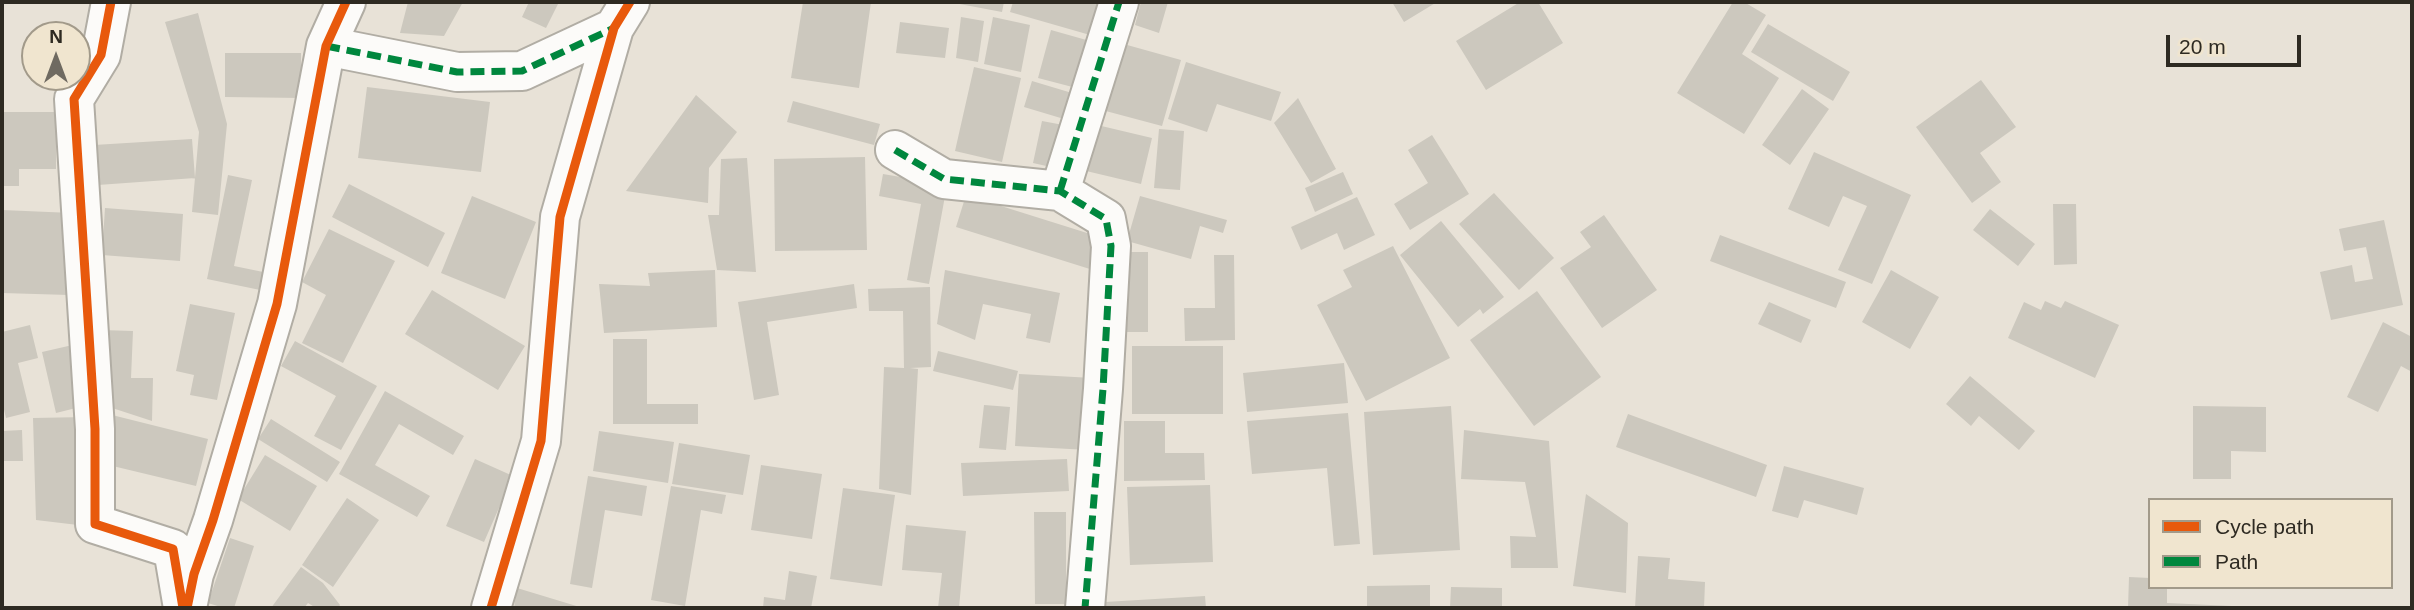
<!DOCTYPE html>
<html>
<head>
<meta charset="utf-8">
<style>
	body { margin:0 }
	#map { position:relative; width:2414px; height:610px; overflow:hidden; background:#e8e2d7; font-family:Helvetica,sans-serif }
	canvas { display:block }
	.frame { position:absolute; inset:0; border:4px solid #2e2a22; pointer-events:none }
	.legend { position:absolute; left:2148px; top:498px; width:245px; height:91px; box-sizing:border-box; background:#f0e5cf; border:2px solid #a29a8a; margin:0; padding:9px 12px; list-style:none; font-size:21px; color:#2e2a22 }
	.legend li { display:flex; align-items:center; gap:14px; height:35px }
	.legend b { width:35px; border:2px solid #a29a8a }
	.north { position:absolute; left:21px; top:21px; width:70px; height:70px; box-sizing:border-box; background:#f0e5cf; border:2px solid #a29a8a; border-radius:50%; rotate:0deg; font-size:19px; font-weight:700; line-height:28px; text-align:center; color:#2e2a22 }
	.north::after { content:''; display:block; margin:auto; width:24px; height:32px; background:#6f6a61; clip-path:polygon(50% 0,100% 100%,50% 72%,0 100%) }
	.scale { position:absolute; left:2166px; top:35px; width:135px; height:32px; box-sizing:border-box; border:4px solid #2e2a22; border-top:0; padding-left:9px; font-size:21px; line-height:24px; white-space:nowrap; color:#2e2a22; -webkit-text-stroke:5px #f0e5cf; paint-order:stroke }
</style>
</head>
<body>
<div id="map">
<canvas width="2414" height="610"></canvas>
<div class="frame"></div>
<ul class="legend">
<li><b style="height:9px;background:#e8590c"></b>Cycle path</li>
<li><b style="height:9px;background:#00873e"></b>Path</li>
</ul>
<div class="north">N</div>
<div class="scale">20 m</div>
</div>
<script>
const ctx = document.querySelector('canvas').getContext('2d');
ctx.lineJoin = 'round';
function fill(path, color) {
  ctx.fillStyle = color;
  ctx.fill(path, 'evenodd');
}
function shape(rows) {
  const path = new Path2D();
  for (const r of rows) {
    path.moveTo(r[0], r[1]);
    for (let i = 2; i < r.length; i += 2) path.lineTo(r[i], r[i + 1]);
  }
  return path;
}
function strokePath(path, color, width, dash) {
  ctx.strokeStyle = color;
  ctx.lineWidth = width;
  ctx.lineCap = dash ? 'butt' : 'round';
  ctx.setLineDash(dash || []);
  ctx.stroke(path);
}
const building = shape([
	[408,2,463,2,444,36,400,33],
	[529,2,559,2,546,28,522,17],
	[803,2,871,2,859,88,791,78],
	[949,2,1004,2,1002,12],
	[1013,2,1107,2,1097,37,1010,12],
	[1141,2,1168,2,1159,33,1135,25],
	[1392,2,1437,2,1404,22],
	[1520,2,1538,2,1563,43,1486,90,1456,41],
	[1733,2,1744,2,1766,15,1742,54,1779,78,1744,134,1677,93],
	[198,13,227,124,218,215,192,212,199,132,165,22],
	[961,17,984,21,978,62,956,58],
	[993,17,1030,25,1021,72,984,64],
	[900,22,949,28,945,58,896,53],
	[1768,24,1850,72,1833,101,1751,52],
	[1051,30,1097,43,1084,90,1038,78],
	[1120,43,1181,60,1162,126,1102,110],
	[225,53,301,53,301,98,225,97],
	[1186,62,1281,92,1271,121,1217,104,1207,132,1168,119],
	[974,67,1021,78,1002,162,955,151],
	[1981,80,2016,127,1980,153,2001,182,1972,203,1916,127],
	[1032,81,1082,96,1074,122,1024,107],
	[367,87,490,102,481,172,358,158],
	[1802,89,1829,109,1790,165,1762,145],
	[696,95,737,132,709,168,708,203,626,191],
	[1298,98,1336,169,1311,183,1274,123],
	[793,101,880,124,874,145,787,122],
	[2,112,56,112,56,169,19,169,19,186,2,186],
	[1042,121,1074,127,1064,170,1033,163],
	[1093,124,1152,138,1141,184,1082,170],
	[1159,129,1184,131,1180,190,1154,188],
	[1432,135,1469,194,1410,230,1394,204,1428,183,1408,150],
	[192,139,195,178,98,185,94,145],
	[1814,152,1911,195,1872,284,1838,270,1867,206,1843,196,1829,227,1788,209],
	[865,157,867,250,775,251,774,159],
	[747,158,756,272,717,270,708,215,719,215,721,159],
	[1343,172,1353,194,1315,212,1305,188],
	[883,174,947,185,929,284,907,280,921,204,879,196],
	[228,175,252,180,234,266,268,273,265,291,207,279],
	[349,184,445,233,428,267,332,217],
	[1494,193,1554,258,1519,290,1459,224],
	[966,195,1103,238,1093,270,956,227],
	[472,196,536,222,505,299,441,273],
	[1140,196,1227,220,1223,233,1200,226,1191,259,1127,241],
	[1357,197,1375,235,1344,250,1337,233,1301,250,1291,227],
	[2053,204,2076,204,2077,264,2054,265],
	[105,208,183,214,180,261,102,255],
	[1990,209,2035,244,2018,266,1973,230],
	[2,210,72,213,69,295,2,293],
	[1604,215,1657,290,1602,328,1560,268,1591,247,1580,232],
	[2384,220,2403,305,2331,320,2320,272,2352,265,2355,282,2373,279,2366,247,2344,251,2339,229],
	[1441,221,1504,297,1483,314,1480,309,1458,327,1400,255],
	[329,229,395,261,343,363,302,343,326,295,302,282],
	[1720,235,1846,282,1836,308,1710,261],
	[1393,246,1450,358,1366,401,1317,305,1352,287,1343,270],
	[1122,252,1148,252,1148,332,1122,332],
	[1214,255,1234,255,1235,340,1185,341,1184,308,1215,308],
	[715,270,717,327,604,333,599,284,650,286,648,273],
	[945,270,1060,293,1050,343,1026,338,1031,314,983,304,975,340,937,324],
	[1891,270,1939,297,1910,349,1862,322],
	[854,284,857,308,767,322,779,395,754,400,738,302],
	[930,287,931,367,910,368,918,369,911,495,879,489,884,367,904,368,903,311,869,311,868,289],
	[432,290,525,346,498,390,405,334],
	[1537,291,1601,377,1534,426,1470,340],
	[2045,301,2061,308,2065,301,2119,325,2095,378,2008,338,2024,302,2041,310],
	[1769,302,1811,320,1801,343,1758,324],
	[190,304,235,313,217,400,190,395,194,375,176,371],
	[2383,322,2412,337,2412,372,2401,366,2378,412,2347,397],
	[30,325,38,358,18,363,30,412,6,418,2,401,2,332],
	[101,330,133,331,131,378,153,378,152,421,100,404],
	[613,339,647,339,647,404,698,404,698,424,613,424],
	[295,341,377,386,341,450,314,436,336,396,281,366],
	[77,344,80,407,56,413,42,352],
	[1132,346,1223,346,1223,414,1132,414],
	[938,351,1018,371,1013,390,933,371],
	[1344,363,1348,403,1247,412,1243,373],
	[1019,374,1093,378,1088,450,1015,446],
	[1970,376,2035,431,2019,450,1979,416,1971,426,1946,404],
	[385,391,464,436,453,455,399,424,375,465,430,496,417,517,339,474],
	[984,405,1010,407,1006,450,979,448],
	[1451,406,1460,550,1373,555,1364,412],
	[2193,406,2266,407,2266,452,2231,451,2231,479,2193,479],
	[96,411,208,439,196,486,96,462],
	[1348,413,1360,544,1334,546,1327,468,1252,474,1247,421],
	[1628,414,1767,465,1756,497,1616,447],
	[86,417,78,525,36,520,33,418],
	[271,419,340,462,327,482,258,439],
	[1124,421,1165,421,1165,453,1204,453,1205,480,1124,481],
	[22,430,23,461,2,461,2,431],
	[1464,430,1549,441,1558,568,1511,568,1510,536,1536,537,1525,482,1461,479],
	[599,431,674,442,668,483,593,471],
	[679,443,750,455,743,495,672,484],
	[265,455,317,486,290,531,238,499],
	[475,459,513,476,484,542,446,526],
	[1067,459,1069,491,963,496,961,463],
	[761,465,822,474,812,539,751,530],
	[1784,466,1864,488,1857,515,1804,500,1798,518,1772,511],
	[588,476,647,486,642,516,605,510,592,588,570,584],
	[1210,485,1213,562,1130,565,1127,487],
	[671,486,726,495,722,514,701,510,685,606,651,600],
	[843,488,895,495,882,586,830,579],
	[1586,494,1628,523,1626,593,1573,586],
	[347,498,379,520,333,587,302,565],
	[1034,512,1066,512,1066,604,1035,604],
	[906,525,966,531,959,608,938,608,942,573,902,570],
	[230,538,254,546,234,608,224,608,208,603],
	[1638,556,1670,558,1668,579,1705,582,1704,608,1635,608],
	[301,567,323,583,340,605,338,608,316,608,308,603,304,608,271,608],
	[789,571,817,576,811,608,763,608,764,597,785,600],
	[2129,577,2150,578,2150,587,2167,587,2167,603,2232,606,2232,608,2128,608],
	[1430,585,1430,608,1367,608,1367,586],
	[1451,587,1502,588,1502,608,1450,608],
	[517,588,583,608,514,608],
	[1205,596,1206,608,1105,608,1105,602]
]);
const street = shape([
	[111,2,101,55,74,99,95,429,95,524,173,549,183,608],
	[326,46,457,72,522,71,614,28],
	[895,150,944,179,1060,191,1106,219,1111,246,1103,389,1085,608],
	[1060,191,1119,2],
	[188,603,194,574,213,520,277,304,326,46,346,2],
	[491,608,541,441,560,217,614,28,630,2]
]);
const quiet = shape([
	[326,46,457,72,522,71,614,28],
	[895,150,944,179,1060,191,1106,219,1111,246,1103,389,1085,608],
	[1060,191,1119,2]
]);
const cycleway = shape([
	[111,2,101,55,74,99,95,429,95,524,173,549,183,608],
	[187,608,194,574,213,520,277,304,326,46,346,2],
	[491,608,541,441,560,217,614,28,630,2]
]);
fill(building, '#ccc8be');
strokePath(street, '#b1ada4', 42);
strokePath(street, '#fcfbf9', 38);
strokePath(quiet, '#00873e', 7, [14, 7]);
strokePath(cycleway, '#e8590c', 9);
</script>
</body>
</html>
